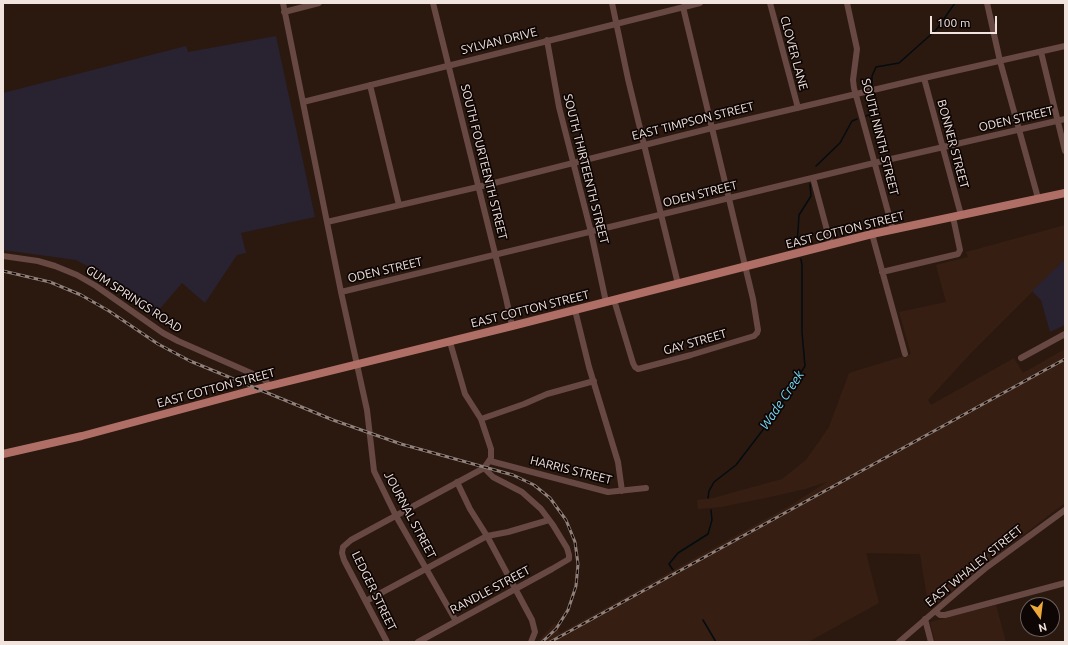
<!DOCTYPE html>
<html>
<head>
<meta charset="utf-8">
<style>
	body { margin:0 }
	#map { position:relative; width:1068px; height:645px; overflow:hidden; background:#2b1910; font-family:Ubuntu,sans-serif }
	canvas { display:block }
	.frame { position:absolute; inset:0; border:4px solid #f1e3de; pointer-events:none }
	.north { position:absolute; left:1020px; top:597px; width:40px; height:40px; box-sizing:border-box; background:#0e0604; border:1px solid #695e5b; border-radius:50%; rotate:166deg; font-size:11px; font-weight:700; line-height:16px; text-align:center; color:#f1e3de }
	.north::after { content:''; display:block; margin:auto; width:14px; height:18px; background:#eca93a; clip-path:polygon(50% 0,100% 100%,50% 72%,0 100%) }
	.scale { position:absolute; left:930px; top:16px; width:67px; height:18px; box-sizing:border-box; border:2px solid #f1e3de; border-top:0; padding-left:5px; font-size:12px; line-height:14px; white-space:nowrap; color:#f1e3de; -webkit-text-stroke:3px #0e0604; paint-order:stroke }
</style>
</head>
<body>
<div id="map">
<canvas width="1068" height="645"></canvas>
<div class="frame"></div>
<div class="north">N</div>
<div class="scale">100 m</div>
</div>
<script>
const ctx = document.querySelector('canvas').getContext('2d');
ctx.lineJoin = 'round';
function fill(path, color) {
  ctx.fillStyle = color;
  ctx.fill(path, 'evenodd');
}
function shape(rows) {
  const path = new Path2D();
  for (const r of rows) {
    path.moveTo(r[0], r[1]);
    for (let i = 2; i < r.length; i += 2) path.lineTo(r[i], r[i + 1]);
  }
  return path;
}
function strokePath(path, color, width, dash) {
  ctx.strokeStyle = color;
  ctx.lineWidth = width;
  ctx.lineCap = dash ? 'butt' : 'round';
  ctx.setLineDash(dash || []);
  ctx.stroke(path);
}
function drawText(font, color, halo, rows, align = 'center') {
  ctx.font = font + ' Ubuntu,sans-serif';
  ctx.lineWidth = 3.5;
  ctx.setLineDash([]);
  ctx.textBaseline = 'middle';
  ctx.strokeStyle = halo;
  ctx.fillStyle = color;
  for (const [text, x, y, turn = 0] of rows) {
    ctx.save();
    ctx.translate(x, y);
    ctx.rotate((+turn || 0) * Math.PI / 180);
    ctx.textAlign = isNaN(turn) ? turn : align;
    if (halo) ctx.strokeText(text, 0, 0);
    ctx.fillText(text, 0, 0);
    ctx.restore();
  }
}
const built = shape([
	[1065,225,1065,259,972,352,928,400,931,405,1014,358,1023,373,1065,349,1065,503,1049,515,929,609,920,554,866,553,879,603,808,642,537,642,555,623,560,633,791,505,827,482,805,489,770,497,721,507,698,509,697,500,713,498,782,479,806,460,829,427,849,373,911,354,899,312,946,302,936,265,968,257,966,252],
	[996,605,1006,642,935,642,930,622]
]);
const industrial = shape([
	[276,36,315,217,241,233,246,253,237,255,205,303,182,283,153,317,115,282,106,276,76,260,3,250,3,93,186,46,188,52],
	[1065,259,1065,325,1050,332,1041,300,1032,291]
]);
const stream = shape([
	[872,86,872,76,876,67,899,63,936,30,955,3],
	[866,116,871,114,875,95],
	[816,166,840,143,852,121,857,119],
	[797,246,799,215,811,196,810,184],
	[708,498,709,491,714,482,736,465,775,414,805,366,802,332,802,265,801,259],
	[673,570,669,564,678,553,708,534,712,520,711,510],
	[703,620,716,642]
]);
const minor = shape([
	[283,3,341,292,367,410,374,471,396,516,456,621],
	[433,3,506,298,512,326],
	[612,3,628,79,678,284],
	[770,3,798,108],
	[847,3,857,49,853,80,854,88,893,230],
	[987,3,1000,61,1038,198],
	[284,12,319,3],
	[547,40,559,107,591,232,606,302],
	[1041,52,1065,151],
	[924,78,961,215],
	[370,85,399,205],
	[303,102,700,3],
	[813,178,831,245],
	[327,222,478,187,712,128,924,78,1065,46],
	[872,234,905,354],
	[3,256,38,261,55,266,77,275,96,286,163,333,178,341,260,377,266,381,269,386],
	[882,272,958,254,960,250,953,217],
	[341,292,874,163,1065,119],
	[614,300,633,363,635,367,638,369,691,355,754,336,757,333,758,330,753,299,683,7],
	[575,310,589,367,618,462,622,491],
	[1021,358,1065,334],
	[481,419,524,404,547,394,594,381],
	[490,461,608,492,646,488],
	[457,482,470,509,487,536,532,620,535,632,531,642],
	[366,601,487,536,508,532,549,520],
	[935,611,940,615,945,615,1065,583],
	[925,619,931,642],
	[387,642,344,560,342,553,343,547,351,540,484,468,491,458,491,449,481,419,465,394,450,342],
	[418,642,552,569,569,559,569,555,567,548,553,525,541,509,522,492,493,477,484,468],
	[899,642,956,593,987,567,1065,510]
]);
const major = shape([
	[3,454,82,436,253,390,512,326,872,234,1065,193]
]);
const rail = shape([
	[3,271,50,282,81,295,109,311,158,344,190,361,333,420,401,444,513,475,534,485,550,498,566,520,575,542,578,564,576,586,568,610,556,629,542,642],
	[550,642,1065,359]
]);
const streetNames = [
	["SYLVAN DRIVE",499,41,-14],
	["CLOVER LANE",794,53,75],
	["ODEN STREET",1016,119,-13],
	["EAST TIMPSON STREET",693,121,-14],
	["SOUTH NINTH STREET",880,137,76],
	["BONNER STREET",953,144,75],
	["SOUTH FOURTEENTH STREET",484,162,76],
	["SOUTH THIRTEENTH STREET",586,169,76],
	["ODEN STREET",700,194,-14],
	["EAST COTTON STREET",845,230,-14],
	["ODEN STREET",385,270,-13],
	["GUM SPRINGS ROAD",134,299,33],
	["EAST COTTON STREET",530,309,-14],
	["GAY STREET",695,342,-16],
	["EAST COTTON STREET",216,388,-15],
	["HARRIS STREET",571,470,14],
	["JOURNAL STREET",410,515,62],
	["EAST WHALEY STREET",974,566,-39],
	["RANDLE STREET",490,590,-28],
	["LEDGER STREET",374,591,64]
];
const waterNames = [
	["Wade Creek",782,400,-56]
];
fill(built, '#371e13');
fill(industrial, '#282231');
strokePath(stream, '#030c10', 1.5);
strokePath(minor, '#674843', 6);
strokePath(major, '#af6f66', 8);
strokePath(rail, '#908079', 3);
strokePath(rail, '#0e0604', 1.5, [4.5]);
drawText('12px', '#f1e3de', '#0e0604', streetNames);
drawText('italic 13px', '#75d8f5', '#0e0604', waterNames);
</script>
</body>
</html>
